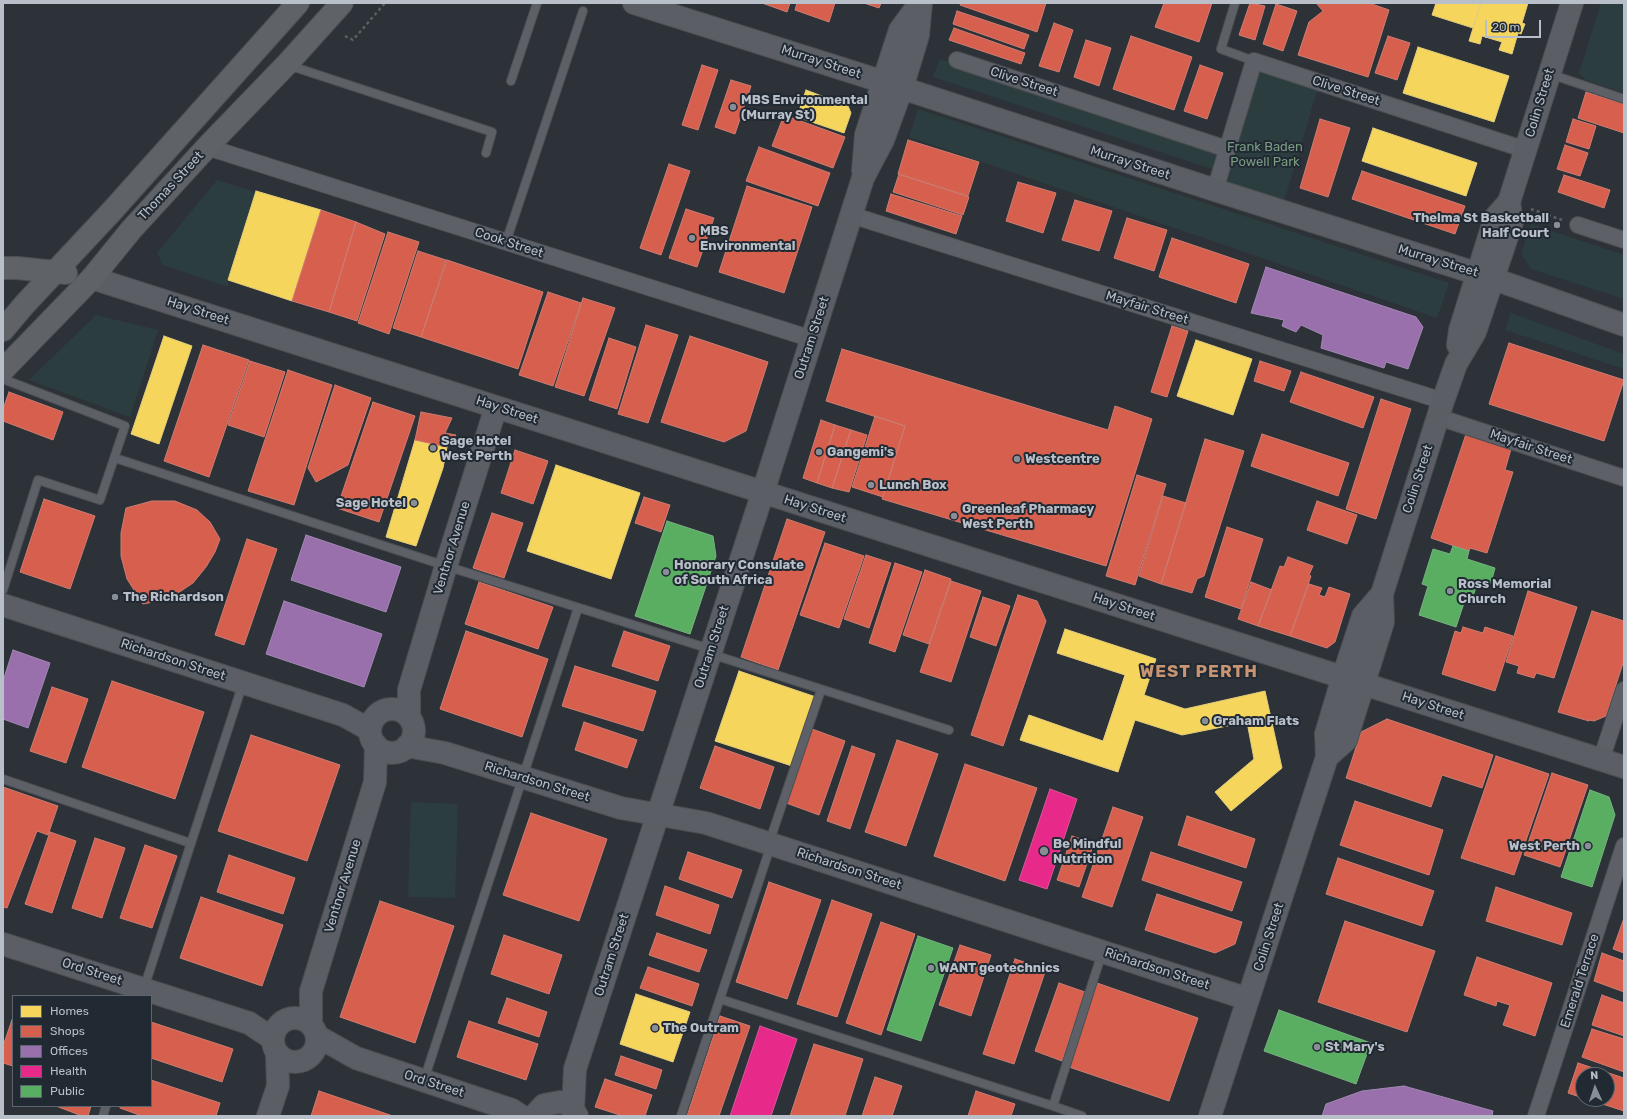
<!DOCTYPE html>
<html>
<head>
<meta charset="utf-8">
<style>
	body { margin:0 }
	#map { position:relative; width:1627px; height:1119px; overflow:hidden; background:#2d3238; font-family:Rubik,sans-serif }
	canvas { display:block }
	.frame { position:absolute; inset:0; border:4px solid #b8bfc8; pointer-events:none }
	.legend { position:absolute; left:12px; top:995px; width:140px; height:112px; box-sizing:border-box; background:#212933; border:1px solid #5d656f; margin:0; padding:5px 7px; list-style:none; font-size:12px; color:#b8bfc8 }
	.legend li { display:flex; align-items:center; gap:8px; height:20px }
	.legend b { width:20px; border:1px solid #5d656f }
	.north { position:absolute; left:1575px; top:1067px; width:40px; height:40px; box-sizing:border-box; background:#212933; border:1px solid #5d656f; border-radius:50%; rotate:357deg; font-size:11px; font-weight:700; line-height:16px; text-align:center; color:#b8bfc8 }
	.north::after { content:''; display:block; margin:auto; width:14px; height:18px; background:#878e96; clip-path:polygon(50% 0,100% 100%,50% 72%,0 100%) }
	.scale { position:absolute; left:1485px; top:20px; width:56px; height:18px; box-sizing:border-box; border:2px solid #b8bfc8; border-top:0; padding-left:5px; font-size:12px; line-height:14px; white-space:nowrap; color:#b8bfc8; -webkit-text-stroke:3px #212933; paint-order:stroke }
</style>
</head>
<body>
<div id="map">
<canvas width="1627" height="1119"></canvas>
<div class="frame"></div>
<ul class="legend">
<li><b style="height:11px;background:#f6d55c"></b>Homes</li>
<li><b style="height:11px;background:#d6604d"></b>Shops</li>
<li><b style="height:11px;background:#9970ab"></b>Offices</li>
<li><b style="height:11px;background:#e7298a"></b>Health</li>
<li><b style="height:11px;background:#5aae61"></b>Public</li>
</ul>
<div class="north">N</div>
<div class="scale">20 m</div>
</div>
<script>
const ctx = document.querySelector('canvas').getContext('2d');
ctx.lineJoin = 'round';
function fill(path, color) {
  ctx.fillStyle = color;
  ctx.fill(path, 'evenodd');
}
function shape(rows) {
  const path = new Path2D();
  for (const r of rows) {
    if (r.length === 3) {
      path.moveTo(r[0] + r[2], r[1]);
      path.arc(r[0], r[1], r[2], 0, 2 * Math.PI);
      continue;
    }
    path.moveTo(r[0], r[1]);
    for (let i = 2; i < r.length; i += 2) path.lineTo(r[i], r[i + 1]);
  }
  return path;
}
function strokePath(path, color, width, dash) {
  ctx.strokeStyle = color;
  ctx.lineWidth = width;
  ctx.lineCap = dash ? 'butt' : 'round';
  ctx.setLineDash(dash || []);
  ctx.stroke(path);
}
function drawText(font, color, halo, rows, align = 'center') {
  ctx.font = font + ' Rubik,sans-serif';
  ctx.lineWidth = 4;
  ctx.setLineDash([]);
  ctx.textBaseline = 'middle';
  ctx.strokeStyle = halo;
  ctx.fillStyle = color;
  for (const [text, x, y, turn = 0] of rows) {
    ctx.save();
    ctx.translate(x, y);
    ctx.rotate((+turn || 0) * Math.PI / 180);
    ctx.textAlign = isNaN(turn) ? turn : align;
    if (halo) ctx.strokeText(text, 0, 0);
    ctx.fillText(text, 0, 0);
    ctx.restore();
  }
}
const green = shape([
	[1601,3,1624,3,1624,93,1586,80,1579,73],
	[940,59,1217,152,1212,169,933,77],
	[1257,70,1317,91,1283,205,1222,185],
	[918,109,1449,283,1437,318,909,137],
	[217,180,259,193,228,280,228,287,163,265,157,253],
	[1531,224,1624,255,1624,299,1531,269,1521,254],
	[1511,313,1624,354,1624,369,1505,330],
	[96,315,158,330,130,417,29,380],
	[411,802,458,804,455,898,408,897]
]);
const homes = shape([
	[1436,3,1481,3,1473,28,1432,15,1436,3],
	[1481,3,1528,3,1522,23,1525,24,1521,34,1518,33,1512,54,1499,50,1502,42,1482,36,1480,44,1469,41,1481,3],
	[1418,47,1509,76,1494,122,1403,93,1418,47],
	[806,90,848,106,851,113,844,133,797,117,806,90],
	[1373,128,1477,163,1466,196,1362,161,1373,128],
	[256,191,321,210,292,301,228,280,256,191],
	[164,336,192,346,159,444,131,434,164,336],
	[1196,340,1252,359,1233,415,1177,396,1196,340],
	[415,440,447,447,443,468,416,546,386,537,415,440],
	[556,465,640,493,611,579,527,551,556,465],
	[1065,629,1156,659,1144,695,1185,709,1265,691,1282,768,1231,811,1215,792,1254,759,1247,722,1182,735,1135,720,1118,772,1020,740,1029,715,1103,741,1125,675,1057,653,1065,629],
	[739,671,816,697,792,766,715,741,739,671],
	[636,994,690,1012,673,1062,620,1044,636,994]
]);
const shops = shape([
	[762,3,790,3,787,12,762,3],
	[797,3,835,3,829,22,795,10,797,3],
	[864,3,881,3,879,8,864,3],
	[961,3,1046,3,1037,32,960,5,961,3],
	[1164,3,1212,3,1199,42,1155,27,1164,3],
	[1250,3,1265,6,1255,40,1239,35,1250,3],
	[1316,3,1369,3,1389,10,1368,77,1298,55,1309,22,1323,11,1316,3],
	[1276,4,1297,11,1283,51,1263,44,1276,4],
	[957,11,1029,35,1024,49,953,24,957,11],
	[1054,23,1073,30,1059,72,1039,66,1054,23],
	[954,28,1025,53,1021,64,949,40,954,28],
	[1131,36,1192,57,1174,110,1113,89,1131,36],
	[1388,36,1410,43,1397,80,1375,73,1388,36],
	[1086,40,1111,48,1099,86,1074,77,1086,40],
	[702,65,718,70,698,130,682,125,702,65],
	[1200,65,1223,73,1207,119,1184,111,1200,65],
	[731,80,751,86,735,134,715,127,731,80],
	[1586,92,1624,104,1624,133,1578,118,1586,92],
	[784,115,845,137,833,168,772,146,784,115],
	[1320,119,1350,128,1328,197,1300,188,1320,119],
	[1573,119,1596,126,1589,149,1566,142,1573,119],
	[908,140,979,162,968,196,898,174,908,140],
	[1565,145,1588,153,1580,176,1557,169,1565,145],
	[759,147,830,173,818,206,746,181,759,147],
	[669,164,690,171,661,255,640,248,669,164],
	[1362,171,1465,206,1455,234,1352,199,1362,171],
	[899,174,969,197,963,215,893,192,899,174],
	[1564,175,1610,190,1604,208,1558,192,1564,175],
	[1018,182,1056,193,1043,233,1006,221,1018,182],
	[747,186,812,207,784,293,719,272,747,186],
	[891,194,962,216,956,234,886,211,891,194],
	[1075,200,1112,211,1099,251,1062,240,1075,200],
	[686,209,714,218,697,267,669,258,686,209],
	[321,210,356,222,329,312,292,301,321,210],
	[1127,218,1167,230,1154,271,1114,258,1127,218],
	[356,222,385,234,357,321,329,312,356,222],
	[388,232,419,242,389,334,358,323,388,232],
	[1172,238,1249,264,1236,303,1159,277,1172,238],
	[418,251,446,260,421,337,393,328,418,251],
	[447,260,543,292,518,369,421,337,447,260],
	[548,292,581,303,553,386,519,375,548,292],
	[583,298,615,308,584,396,555,387,583,298],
	[646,325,678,335,648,423,618,414,646,325],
	[1172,326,1188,331,1167,397,1151,392,1172,326],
	[690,336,768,362,746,431,724,442,661,422,690,336],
	[609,338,636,347,617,409,589,400,609,338],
	[1509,343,1624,380,1604,441,1489,404,1509,343],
	[203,345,249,360,209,477,164,461,203,345],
	[842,349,1108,430,1115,406,1152,419,1106,566,882,499,905,426,826,401,842,349],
	[250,361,285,372,264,437,228,425,250,361],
	[1260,361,1291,371,1284,391,1254,381,1260,361],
	[288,370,332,385,294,505,248,491,288,370],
	[1301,372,1374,397,1363,428,1290,402,1301,372],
	[335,385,371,398,348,465,316,482,308,468,335,385],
	[9,392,63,412,53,440,3,421,3,409,9,392],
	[1381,399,1411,409,1376,519,1346,509,1381,399],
	[373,402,415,416,379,522,337,508,373,402],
	[421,412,452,418,445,433,456,435,447,447,415,440,421,412],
	[875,416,905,426,883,497,852,487,875,416],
	[821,420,835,425,817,483,803,478,821,420],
	[835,425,851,430,832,488,817,483,835,425],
	[851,430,867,435,849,492,832,488,851,430],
	[1262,434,1349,463,1338,496,1251,466,1262,434],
	[1466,434,1511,449,1505,470,1513,472,1487,553,1470,548,1469,551,1431,538,1466,434],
	[1205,439,1244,451,1204,576,1197,579,1192,593,1161,584,1205,439],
	[515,450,548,461,533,504,501,493,515,450],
	[1137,475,1166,484,1135,585,1106,576,1137,475],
	[1163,496,1186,503,1161,584,1139,576,1163,496],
	[644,497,670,505,661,532,635,523,644,497],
	[44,499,95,516,70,589,20,572,44,499],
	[152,501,175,501,197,510,210,522,220,539,215,552,206,567,193,583,169,599,143,604,127,579,121,556,121,533,126,508,152,501],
	[1317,501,1357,515,1347,544,1307,530,1317,501],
	[492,513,523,523,504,578,473,568,492,513],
	[787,519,825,532,778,670,741,657,787,519],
	[1227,527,1263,539,1241,609,1205,597,1227,527],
	[247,539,277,549,244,645,215,635,247,539],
	[825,543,864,556,839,628,800,615,825,543],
	[866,555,891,563,869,628,844,619,866,555],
	[1288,557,1313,566,1309,575,1311,576,1290,636,1258,626,1280,566,1284,567,1288,557],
	[895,563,922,572,895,652,869,643,895,563],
	[925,570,951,579,929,644,903,635,925,570],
	[951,581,981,591,951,682,920,672,951,581],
	[479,582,553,607,538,649,465,624,479,582],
	[1251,582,1272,590,1258,626,1238,619,1251,582],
	[1309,584,1322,588,1319,595,1325,597,1329,587,1350,594,1335,642,1327,648,1290,636,1309,584],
	[1528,591,1577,607,1554,678,1536,673,1534,678,1517,673,1519,666,1506,662,1528,591],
	[1018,595,1037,601,1046,621,1003,746,971,735,1018,595],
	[983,597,1010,606,996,646,970,637,983,597],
	[1592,611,1624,621,1624,660,1606,716,1594,721,1589,720,1589,721,1558,712,1592,611],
	[1463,627,1483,633,1485,627,1513,636,1495,691,1442,674,1455,631,1461,633,1463,627],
	[466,631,548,659,522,737,440,709,466,631],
	[624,631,670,646,658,681,612,666,624,631],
	[575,666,656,691,643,731,562,706,575,666],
	[112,681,204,712,175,799,82,767,112,681],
	[52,687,88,699,66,763,30,751,52,687],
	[1387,719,1493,755,1482,788,1442,775,1431,807,1346,778,1361,732,1387,719],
	[584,722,637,740,627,768,575,750,584,722],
	[812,729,845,741,819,815,786,803,812,729],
	[251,735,340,765,307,861,218,831,251,735],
	[897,740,938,754,906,846,865,832,897,740],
	[715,746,774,767,760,809,700,788,715,746],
	[852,746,875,754,850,829,827,821,852,746],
	[1496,756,1549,774,1514,875,1461,858,1496,756],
	[965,764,1037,788,1005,881,934,856,965,764],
	[1552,773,1588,785,1560,867,1524,855,1552,773],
	[3,787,58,806,48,835,37,831,7,908,3,907,3,787],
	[1355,801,1443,830,1429,875,1340,845,1355,801],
	[1113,807,1143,817,1112,907,1082,897,1113,807],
	[531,813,607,839,579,921,503,895,531,813],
	[1187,816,1255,839,1246,868,1178,845,1187,816],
	[50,832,76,841,52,913,25,904,50,832],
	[1072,836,1094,843,1079,887,1057,880,1072,836],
	[95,838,125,848,102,918,72,908,95,838],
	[145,845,177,856,152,928,120,918,145,845],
	[688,852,742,870,732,898,679,879,688,852],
	[1151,852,1242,882,1232,911,1142,880,1151,852],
	[229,855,295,878,283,914,217,892,229,855],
	[1338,858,1434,891,1422,926,1326,894,1338,858],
	[769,882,821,900,787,999,736,982,769,882],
	[665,886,719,905,710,934,656,915,665,886],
	[1496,887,1572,913,1562,945,1486,921,1496,887],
	[1157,894,1242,922,1235,944,1215,953,1145,930,1157,894],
	[201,897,283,925,262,986,180,958,201,897],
	[832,900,872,914,837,1017,797,1004,832,900],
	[380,901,454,926,415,1043,340,1017,380,901],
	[1624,918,1624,953,1613,949,1624,918],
	[1345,921,1435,951,1407,1032,1318,1002,1345,921],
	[881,922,915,934,881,1035,846,1023,881,922],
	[657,933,707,950,699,972,649,955,657,933],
	[504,935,562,955,549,994,491,974,504,935],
	[960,945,991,955,971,1016,939,1005,960,945],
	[1602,953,1624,961,1624,992,1594,981,1602,953],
	[1477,957,1552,983,1535,1036,1503,1025,1510,1005,1497,1001,1496,1006,1464,995,1477,957],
	[1015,959,1046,969,1014,1064,983,1054,1015,959],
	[648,967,699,984,692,1006,640,988,648,967],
	[1059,983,1085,992,1062,1061,1035,1051,1059,983],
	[1097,983,1198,1018,1169,1101,1069,1067,1097,983],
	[1602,995,1624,1003,1624,1036,1592,1025,1602,995],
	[507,998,547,1012,539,1037,498,1023,507,998],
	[720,1016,750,1026,719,1116,687,1116,720,1016],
	[13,1017,13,1066,3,1063,3,1046,13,1017],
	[469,1021,538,1044,526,1080,457,1057,469,1021],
	[151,1022,233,1049,222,1082,151,1058,151,1022],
	[1592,1029,1624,1039,1624,1072,1582,1057,1592,1029],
	[814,1044,863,1059,845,1116,790,1116,814,1044],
	[621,1056,662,1070,656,1089,615,1075,621,1056],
	[1578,1063,1624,1078,1624,1111,1587,1099,1607,1099,1607,1075,1583,1075,1583,1098,1568,1093,1578,1063],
	[875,1077,902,1086,892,1116,862,1116,875,1077],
	[605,1079,652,1095,645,1116,623,1116,595,1107,605,1079],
	[151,1080,220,1103,216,1116,142,1116,120,1108,120,1106,151,1106,151,1080],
	[319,1091,393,1116,311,1116,319,1091],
	[976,1091,1015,1104,1011,1116,968,1116,976,1091],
	[56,1106,91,1106,88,1116,82,1116,56,1106]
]);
const offices = shape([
	[1266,267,1416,317,1423,327,1408,369,1386,362,1384,368,1321,348,1323,335,1301,325,1296,332,1282,326,1284,320,1251,313,1266,267],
	[306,535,401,567,386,612,291,580,306,535],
	[284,601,382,634,364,687,266,654,284,601],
	[13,650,50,663,28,728,3,719,3,681,13,650],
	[1404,1086,1493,1111,1492,1116,1322,1116,1326,1104,1362,1091,1404,1086]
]);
const health = shape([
	[1050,789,1077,799,1047,889,1019,880,1050,789],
	[760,1026,797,1039,771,1116,730,1116,760,1026]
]);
const public = shape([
	[667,521,713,536,716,556,690,634,635,616,667,521],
	[1453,546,1469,551,1467,559,1495,568,1491,583,1479,579,1472,599,1466,597,1456,627,1419,615,1428,586,1422,584,1433,549,1450,554,1453,546],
	[1590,790,1609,797,1615,815,1592,887,1561,877,1590,790],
	[918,936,953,948,921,1041,887,1030,918,936],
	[1279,1010,1371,1043,1356,1084,1264,1051,1279,1010]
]);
const path = shape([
	[345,36,353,40,385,3],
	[1531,209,1562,220]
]);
const lane = shape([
	[1235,3,1221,49,1254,61],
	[288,65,492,132,486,153],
	[1550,74,1624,99],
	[511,81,537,3],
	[506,242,583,11],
	[3,379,125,426,100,500,38,480,3,590],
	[115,458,446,566,710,649],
	[711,654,949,730],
	[3,779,190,843],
	[769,843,821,690],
	[144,988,243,683],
	[720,999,1053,1106],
	[424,1080,578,608],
	[103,1116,106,1106],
	[681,1116,771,845],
	[1082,1116,1053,1106,1102,953]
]);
const street = shape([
	[957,60,1227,149],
	[207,147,812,339],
	[1215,190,1254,61,1526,150],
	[851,215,1443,401],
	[1578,225,1624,240],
	[1438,417,1624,478],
	[1601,760,1624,690],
	[1536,1116,1624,846]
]);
const secondary = shape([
	[634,3,868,77,1215,190,1494,279,1624,325],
	[863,171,866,135,900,30,920,3],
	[92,278,1624,767],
	[1458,345,1460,330,1495,218,1509,202,1572,3],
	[3,605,343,715,370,730],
	[392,731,22],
	[409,717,409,690,446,566,496,407],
	[407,746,445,753,621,808,706,823,1248,999],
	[1327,757,1346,740,1383,622,1382,594,1443,401,1456,364,1475,332,1512,222,1509,202],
	[3,944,249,1023,273,1039],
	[295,1040,22],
	[311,1025,311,991,375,782,376,745],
	[317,1036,356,1058,512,1110,521,1116],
	[573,1109,575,1069,763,492,863,178,883,140,902,88,918,35,921,3],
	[268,1116,278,1086,277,1054],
	[534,1116,544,1105,560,1102,567,1104,573,1109,577,1116],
	[1210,1116,1327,757,1326,734,1343,677,1363,616,1382,594]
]);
const primary = shape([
	[3,268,17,268,66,273],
	[3,330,25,304,112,211,298,3],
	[3,370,92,278,131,230,207,147,287,64,342,3]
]);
const markers = [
	[733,107,4,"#878e96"],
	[1557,225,4,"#878e96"],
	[692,238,4,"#878e96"],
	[433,448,4,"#878e96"],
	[819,452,4,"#878e96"],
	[1017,459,4,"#878e96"],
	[871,485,4,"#878e96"],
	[414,503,4,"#878e96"],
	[954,516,4,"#878e96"],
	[666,572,4,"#878e96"],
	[1450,591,4,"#878e96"],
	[115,597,4,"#878e96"],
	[1205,721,4,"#878e96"],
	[1588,846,4,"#878e96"],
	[1044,851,5,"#878e96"],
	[931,968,4,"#878e96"],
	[655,1028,4,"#878e96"],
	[1317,1047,4,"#878e96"]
];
const streetNames = [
	["Murray Street",821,62,18],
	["Clive Street",1024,82,18],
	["Clive Street",1346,91,18],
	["Colin Street",1540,103,-73],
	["Murray Street",1130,163,18],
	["Thomas Street",171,186,-47],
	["Cook Street",509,243,18],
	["Murray Street",1438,261,17],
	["Mayfair Street",1147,308,17],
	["Hay Street",198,311,18],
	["Outram Street",812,338,-72],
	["Hay Street",507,410,18],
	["Mayfair Street",1531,447,18],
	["Colin Street",1418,479,-72],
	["Hay Street",815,509,18],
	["Ventnor Avenue",452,548,-73],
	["Hay Street",1124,607,18],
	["Outram Street",712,647,-72],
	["Richardson Street",173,660,18],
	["Hay Street",1433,706,18],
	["Richardson Street",537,782,17],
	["Richardson Street",849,869,18],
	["Ventnor Avenue",343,886,-73],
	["Colin Street",1269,937,-72],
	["Outram Street",612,955,-72],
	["Richardson Street",1157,969,18],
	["Ord Street",92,972,18],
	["Emerald Terrace",1580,981,-72],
	["Ord Street",434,1084,18]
];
const poiNames = [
	["MBS Environmental",741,100],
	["(Murray St)",741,115],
	["Thelma St Basketball",1549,218,"right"],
	["Half Court",1549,233,"right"],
	["MBS",700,231],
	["Environmental",700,246],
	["Sage Hotel",441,441],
	["West Perth",441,456],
	["Gangemi's",827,452],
	["Westcentre",1025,459],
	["Lunch Box",879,485],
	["Sage Hotel",406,503,"right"],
	["Greenleaf Pharmacy",962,509],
	["West Perth",962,524],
	["Honorary Consulate",674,565],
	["of South Africa",674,580],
	["Ross Memorial",1458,584],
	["Church",1458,599],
	["The Richardson",123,597],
	["Graham Flats",1213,721],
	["Be Mindful",1053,844],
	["Nutrition",1053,859],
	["West Perth",1580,846,"right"],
	["WANT geotechnics",939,968],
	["The Outram",663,1028],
	["St Mary's",1325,1047]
];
const parkNames = [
	["Frank Baden",1265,147],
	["Powell Park",1265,162]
];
const districtNames = [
	["WEST PERTH",1199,672]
];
fill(green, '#2b3d3e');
fill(homes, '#f6d55c');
strokePath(homes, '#e3ce7c', 1);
fill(shops, '#d6604d');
strokePath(shops, '#cd7c72', 1);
fill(offices, '#9970ab');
strokePath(offices, '#a288b4', 1);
fill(health, '#e7298a');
strokePath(health, '#d9569d', 1);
fill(public, '#5aae61');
strokePath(public, '#76b380', 1);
strokePath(lane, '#4b4e53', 10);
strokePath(street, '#4b4e53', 18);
strokePath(secondary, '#4b4e53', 24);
strokePath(primary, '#4b4f55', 24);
strokePath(path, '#5b5f63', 2.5, [3, 3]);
strokePath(lane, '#5d6066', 8);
strokePath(street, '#5d6066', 16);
strokePath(secondary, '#5b5f65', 22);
strokePath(primary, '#5f6368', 22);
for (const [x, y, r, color] of markers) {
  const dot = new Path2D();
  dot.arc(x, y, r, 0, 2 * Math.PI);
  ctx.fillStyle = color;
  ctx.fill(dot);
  strokePath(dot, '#212933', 1.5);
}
drawText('13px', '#b8bfc8', '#212933', streetNames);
drawText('bold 13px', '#b8bfc8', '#212933', poiNames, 'left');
drawText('13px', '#799b80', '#212933', parkNames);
ctx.letterSpacing = '1px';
drawText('bold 17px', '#c99472', '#212933', districtNames);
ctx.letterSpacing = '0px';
</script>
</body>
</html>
